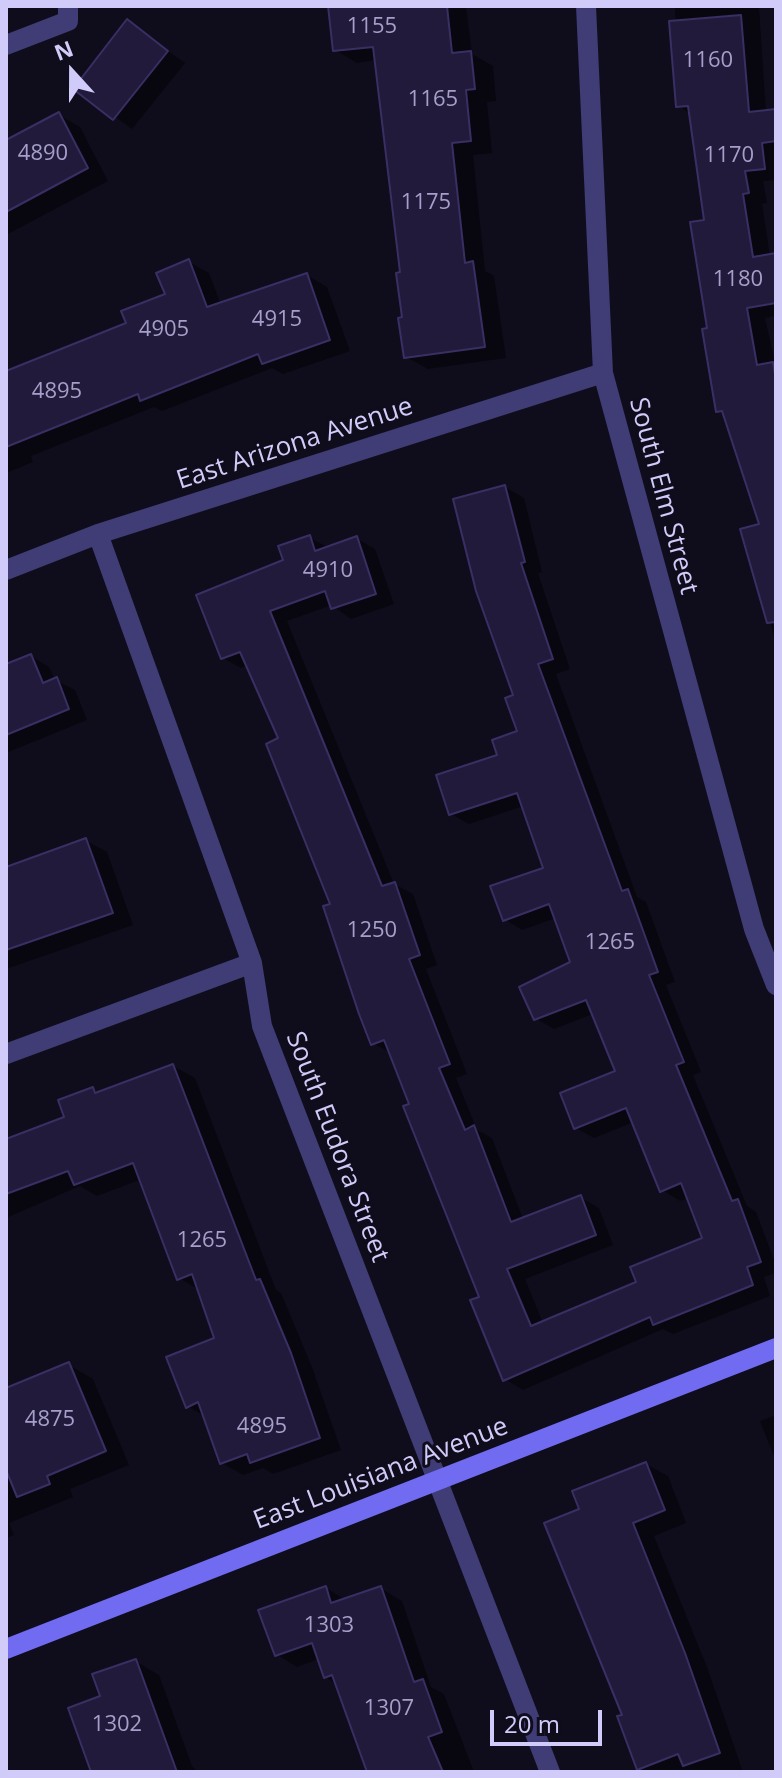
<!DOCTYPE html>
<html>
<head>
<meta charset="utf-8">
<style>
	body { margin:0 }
	#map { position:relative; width:782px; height:1778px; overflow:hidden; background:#0f0d1b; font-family:"Open Sans",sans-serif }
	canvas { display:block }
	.frame { position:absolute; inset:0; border:8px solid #d1cbfa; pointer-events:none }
	.north { position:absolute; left:32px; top:32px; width:80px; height:80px; -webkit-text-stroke:6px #0f0d1b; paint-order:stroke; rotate:339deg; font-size:22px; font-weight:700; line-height:32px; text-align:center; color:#d1cbfa }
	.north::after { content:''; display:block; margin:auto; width:28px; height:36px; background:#d1cbfa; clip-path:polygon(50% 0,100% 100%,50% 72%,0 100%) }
	.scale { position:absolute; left:490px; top:1710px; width:112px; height:36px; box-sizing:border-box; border:4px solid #d1cbfa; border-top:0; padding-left:10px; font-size:24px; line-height:28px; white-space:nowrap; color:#d1cbfa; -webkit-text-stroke:6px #0f0d1b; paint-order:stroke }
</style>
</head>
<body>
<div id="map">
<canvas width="782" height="1778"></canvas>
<div class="frame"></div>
<div class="north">N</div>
<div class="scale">20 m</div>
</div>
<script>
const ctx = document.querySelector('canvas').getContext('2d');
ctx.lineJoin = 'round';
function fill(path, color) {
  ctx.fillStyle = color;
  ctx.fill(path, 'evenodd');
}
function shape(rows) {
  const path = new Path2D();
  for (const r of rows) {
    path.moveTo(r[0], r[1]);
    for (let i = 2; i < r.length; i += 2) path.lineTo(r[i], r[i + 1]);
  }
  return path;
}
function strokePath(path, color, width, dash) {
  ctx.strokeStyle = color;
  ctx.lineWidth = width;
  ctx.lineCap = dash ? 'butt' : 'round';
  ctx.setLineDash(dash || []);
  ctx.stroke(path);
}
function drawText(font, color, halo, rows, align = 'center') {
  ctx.font = font + ' "Open Sans",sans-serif';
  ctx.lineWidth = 6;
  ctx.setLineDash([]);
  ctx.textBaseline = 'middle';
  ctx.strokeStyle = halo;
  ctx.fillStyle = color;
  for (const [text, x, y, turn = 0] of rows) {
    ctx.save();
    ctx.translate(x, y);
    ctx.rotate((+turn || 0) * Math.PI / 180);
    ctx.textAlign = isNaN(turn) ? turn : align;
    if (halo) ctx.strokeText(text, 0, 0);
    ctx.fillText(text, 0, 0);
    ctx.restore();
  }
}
const shadow = shape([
	[330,6,466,6,472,54,493,66,496,101,487,102,492,153,473,155,485,271,494,276,506,358,428,369,406,357,402,274,377,60,357,63,335,50],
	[675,6,759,6,766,112,776,112,776,180,763,181,767,203,762,204,770,256,776,255,776,316,765,318,776,367,776,643,743,530,762,525,726,415,718,411,709,330,706,222,691,114,678,106],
	[128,22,185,63,132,129,75,88],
	[59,115,80,127,108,181,6,235,6,143],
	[189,262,209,273,221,305,307,275,327,287,350,351,283,374,272,368,162,411,154,407,31,456,33,462,6,473,6,388,129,324,167,295],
	[505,487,524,498,542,572,538,573,570,669,556,674,637,897,646,902,675,982,666,985,701,1072,693,1075,747,1206,756,1212,776,1265,776,1273,764,1277,770,1296,673,1334,663,1329,523,1390,505,1379,481,1298,392,1054,373,1043,281,739,250,665,241,668,223,658,285,561,309,537,329,548,356,538,375,549,394,604,351,619,332,605,287,621,394,884,413,894,437,965,426,969,467,1074,456,1078,477,1130,492,1138,523,1219,580,1197,599,1208,613,1245,525,1279,543,1323,638,1283,704,1239,689,1198,680,1201,662,1190,634,1122,594,1138,576,1128,617,1072,593,1014,554,1029,535,1018,572,963,556,918,522,930,504,919,546,869,524,806,469,824,451,814,519,732],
	[31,656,49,667,55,680,75,690,87,720,6,753,6,666],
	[85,840,107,852,133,925,6,969,6,894],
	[173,1066,195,1078,276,1290,281,1293,312,1367,341,1450,273,1474,263,1468,243,1475,222,1463,206,1417,187,1406,217,1339,199,1290,179,1278,142,1179,97,1196,80,1186,6,1218,6,1141,67,1118,93,1089,100,1093],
	[69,1365,93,1379,129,1465,70,1489,73,1497,9,1523,14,1535,6,1538,6,1390],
	[776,1415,776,1461,760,1421],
	[646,1464,668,1476,686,1523,654,1536,707,1667,743,1772,645,1772,639,1768,581,1510],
	[326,1588,346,1600,380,1588,402,1601,431,1687,444,1694,474,1772,372,1772,338,1685,325,1677,319,1659,297,1667,276,1654],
	[135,1661,159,1675,192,1766,198,1772,95,1772,102,1697]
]);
const building = shape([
	[328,6,447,6,452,53,471,51,475,89,466,90,471,141,452,143,465,263,473,261,485,347,404,358,398,318,402,317,396,273,400,272,373,47,333,51,328,6],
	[741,15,749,112,776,109,776,141,762,143,765,169,745,171,749,193,743,194,753,257,776,253,776,303,747,308,757,365,773,362,776,381,776,622,767,623,740,529,759,524,722,411,716,412,702,329,707,328,690,222,704,220,688,106,676,107,669,21,741,15],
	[127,19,168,51,113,120,73,89,127,19],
	[59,112,88,168,6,212,6,140,59,112],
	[189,259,207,307,307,273,330,340,262,364,258,354,140,401,138,394,6,447,6,371,126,323,121,311,165,294,156,273,189,259],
	[505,485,525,562,521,563,553,659,538,664,622,891,628,889,658,972,649,975,684,1062,676,1065,732,1201,738,1199,761,1262,747,1267,753,1285,653,1325,650,1317,503,1381,470,1300,479,1297,403,1106,409,1104,384,1040,371,1045,359,1014,323,906,330,904,266,744,278,738,240,652,221,659,196,595,283,560,278,546,310,535,315,551,357,536,376,594,331,609,325,591,270,611,382,886,395,882,420,955,409,959,450,1064,439,1068,465,1130,474,1125,511,1222,581,1195,596,1235,507,1269,531,1326,636,1282,630,1267,702,1238,681,1183,660,1192,626,1108,574,1129,560,1093,615,1071,586,1000,534,1020,519,987,570,962,549,904,503,921,490,886,543,868,517,793,449,815,436,775,497,755,492,740,517,731,505,698,513,695,476,591,453,499,505,485],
	[31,654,43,683,57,677,69,709,6,735,6,664,31,654],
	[86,838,113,913,6,950,6,867,86,838],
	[173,1064,256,1280,260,1279,291,1353,320,1438,250,1463,247,1454,220,1464,198,1402,186,1408,166,1357,214,1338,192,1274,177,1280,133,1163,74,1185,68,1171,6,1194,6,1139,64,1117,58,1100,93,1087,95,1093,173,1064],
	[69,1362,106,1451,47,1476,50,1484,17,1497,6,1470,6,1388,69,1362],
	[646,1462,665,1510,633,1523,685,1653,720,1753,683,1766,678,1754,637,1770,617,1716,622,1715,544,1523,579,1509,572,1491,646,1462],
	[326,1586,331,1603,381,1586,414,1682,423,1679,442,1732,428,1737,443,1772,367,1772,332,1675,324,1678,312,1643,275,1656,258,1610,326,1586],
	[136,1659,177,1772,91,1772,68,1708,100,1696,92,1674,136,1659]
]);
const street = shape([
	[586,6,603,373,754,929,776,985],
	[6,45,68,21,68,6],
	[98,534,252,963,262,1026,550,1772],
	[6,570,98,534,603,373],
	[6,1054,252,963]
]);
const secondary = shape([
	[6,1649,776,1348]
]);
const numberNames = [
	["1155",372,27],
	["1160",708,61],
	["1165",433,100],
	["4890",43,154],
	["1170",729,156],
	["1175",426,203],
	["1180",738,280],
	["4915",277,320],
	["4905",164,330],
	["4895",57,392],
	["4910",328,571],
	["1250",372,931],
	["1265",610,943],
	["1265",202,1241],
	["4875",50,1420],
	["4895",262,1427],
	["1303",329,1626],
	["1307",389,1709],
	["1302",117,1725]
];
const streetNames = [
	["East Arizona Avenue",295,444,-18],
	["South Elm Street",663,496,75],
	["South Eudora Street",337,1147,69],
	["East Louisiana Avenue",381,1474,-21]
];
fill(shadow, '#0007');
fill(building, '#211a3a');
strokePath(building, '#3a2f64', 2);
strokePath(street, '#3f3c76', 20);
strokePath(secondary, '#706bf1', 20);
drawText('22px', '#a59fca', null, numberNames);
drawText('26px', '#d1cbfa', '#0f0d1b', streetNames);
</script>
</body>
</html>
